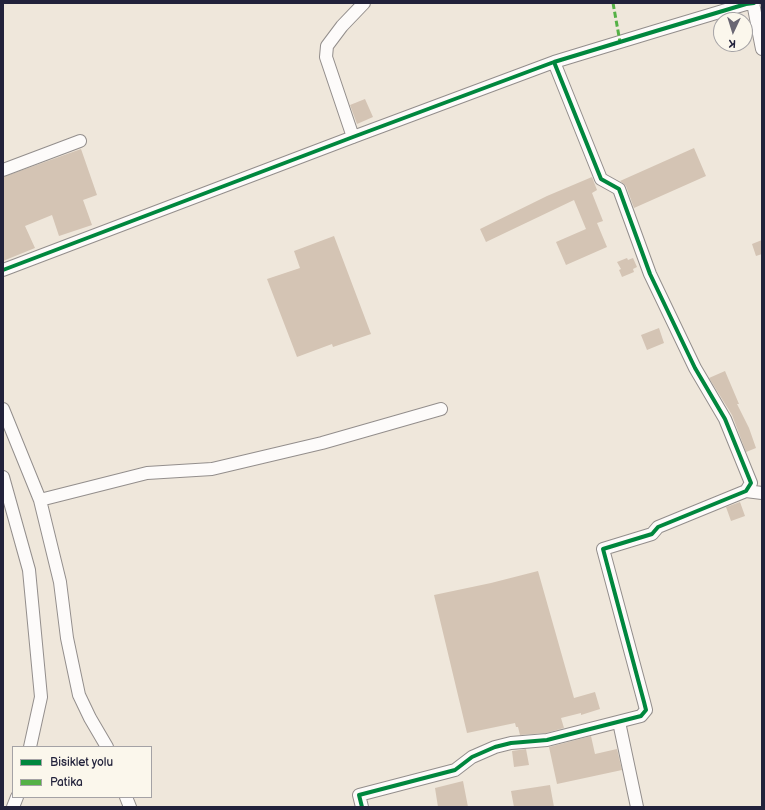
<!DOCTYPE html>
<html>
<head>
<meta charset="utf-8">
<style>
	body { margin:0 }
	#map { position:relative; width:765px; height:810px; overflow:hidden; background:#efe7db; font-family:"Balsamiq Sans",sans-serif }
	canvas { display:block }
	.frame { position:absolute; inset:0; border:4px solid #22223b; pointer-events:none }
	.legend { position:absolute; left:12px; top:746px; width:140px; height:52px; box-sizing:border-box; background:#fbf7ec; border:1px solid #a4a2a5; margin:0; padding:5px 7px; list-style:none; font-size:12px; color:#22223b }
	.legend li { display:flex; align-items:center; gap:8px; height:20px }
	.legend b { width:20px; border:1px solid #a4a2a5 }
	.north { position:absolute; left:713px; top:12px; width:40px; height:40px; box-sizing:border-box; background:#fbf7ec; border:1px solid #a4a2a5; border-radius:50%; rotate:184deg; font-size:11px; font-weight:700; line-height:16px; text-align:center; color:#22223b }
	.north::after { content:''; display:block; margin:auto; width:14px; height:18px; background:#6a6773; clip-path:polygon(50% 0,100% 100%,50% 72%,0 100%) }
</style>
</head>
<body>
<div id="map">
<canvas width="765" height="810"></canvas>
<div class="frame"></div>
<ul class="legend">
<li><b style="height:5px;background:#00873e"></b>Bisiklet yolu</li>
<li><b style="height:5px;background:#55b146"></b>Patika</li>
</ul>
<div class="north">K</div>
</div>
<script>
const ctx = document.querySelector('canvas').getContext('2d');
ctx.lineJoin = 'round';
function fill(path, color) {
  ctx.fillStyle = color;
  ctx.fill(path, 'evenodd');
}
function shape(rows) {
  const path = new Path2D();
  for (const r of rows) {
    path.moveTo(r[0], r[1]);
    for (let i = 2; i < r.length; i += 2) path.lineTo(r[i], r[i + 1]);
  }
  return path;
}
function strokePath(path, color, width, dash) {
  ctx.strokeStyle = color;
  ctx.lineWidth = width;
  ctx.lineCap = dash ? 'butt' : 'round';
  ctx.setLineDash(dash || []);
  ctx.stroke(path);
}
const building = shape([
	[365,99,373,117,357,124,350,105],
	[694,148,706,176,634,208,626,186,620,181],
	[81,149,97,195,83,200,92,225,59,236,52,215,25,226,35,248,3,261,3,177],
	[592,177,597,190,592,193,603,221,597,223,607,247,566,265,556,242,586,229,574,200,486,242,480,229,547,196],
	[334,236,371,334,333,347,332,344,297,357,267,279,300,268,294,251],
	[762,240,762,254,756,256,752,244],
	[627,258,628,260,633,258,637,267,633,269,634,272,622,277,619,270,621,269,617,262],
	[659,328,664,343,647,350,641,335],
	[725,371,739,404,737,404,749,428,756,448,746,452,732,415,709,378],
	[740,502,745,516,731,521,726,507],
	[538,571,574,698,595,692,600,709,581,715,581,713,561,718,564,728,546,733,520,735,518,727,516,727,515,723,467,733,434,595,491,583],
	[591,736,595,754,617,749,622,770,557,784,549,747],
	[526,749,529,765,514,767,512,751],
	[463,781,468,807,438,807,435,788],
	[550,785,554,807,514,807,511,791]
]);
const minor = shape([
	[753,3,762,49],
	[353,137,326,57,327,46,342,26,364,3],
	[3,170,80,141],
	[3,270,353,137,554,62,656,31,746,4,754,3],
	[3,409,40,500,60,582,67,638,79,695,90,718,107,747],
	[3,477,29,570,41,697,30,747],
	[746,491,762,493],
	[40,500,147,473,212,469,322,443,441,409],
	[619,722,637,807],
	[126,797,130,807],
	[13,807,17,797],
	[362,807,359,795,455,770,472,757,495,747,511,743,547,740,641,716,646,710,644,702,603,549,652,534,658,527,746,491,751,483,725,419,695,368,650,274,619,189,601,179,554,62]
]);
const quiet = shape([
	[613,3,620,42]
]);
const cycleway = shape([
	[3,270,353,137,554,62,656,31,746,4,754,3],
	[362,807,359,795,455,770,472,757,495,747,511,743,547,740,641,716,646,710,644,702,603,549,652,534,658,527,746,491,751,483,725,419,695,368,650,274,619,189,601,179,554,62]
]);
fill(building, '#d4c4b4');
strokePath(minor, '#938e8c', 14);
strokePath(minor, '#fdfbfa', 12);
strokePath(quiet, '#55b146', 3, [6, 3]);
strokePath(cycleway, '#00873e', 4);
</script>
</body>
</html>
